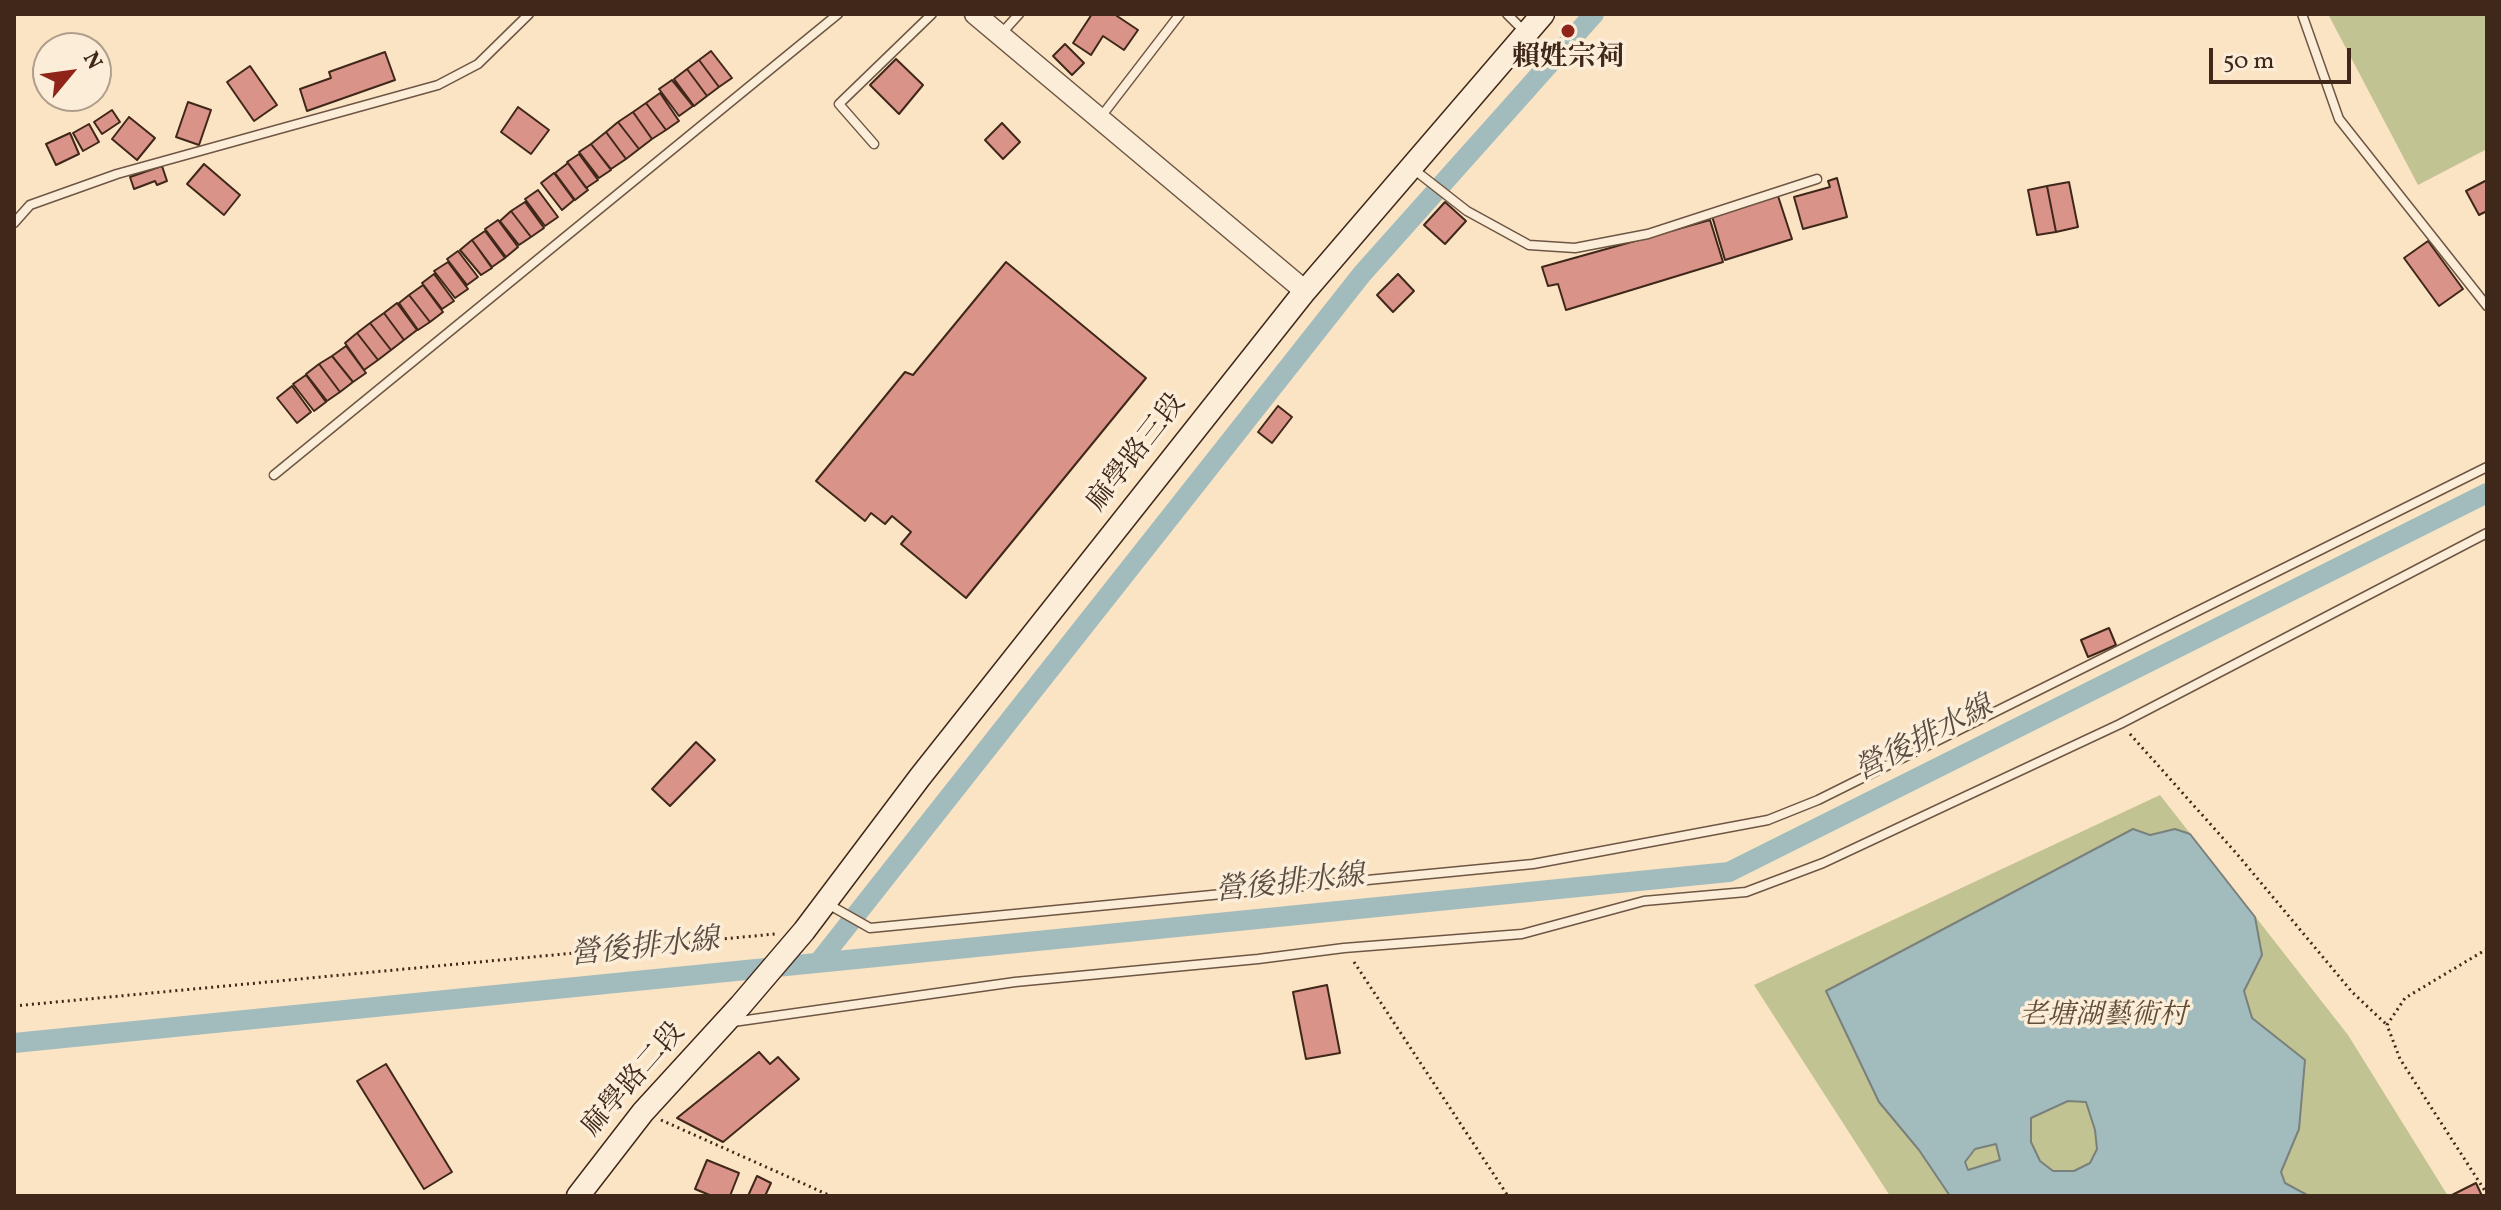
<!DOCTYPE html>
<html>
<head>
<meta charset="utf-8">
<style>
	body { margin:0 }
	#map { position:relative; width:2501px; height:1210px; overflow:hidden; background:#fbe4c4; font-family:Vollkorn,serif }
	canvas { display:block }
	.frame { position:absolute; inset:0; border:16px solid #3f2719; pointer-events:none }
	.north { position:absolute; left:32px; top:32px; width:80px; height:80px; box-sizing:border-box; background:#fcedd9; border:2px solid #b09e8c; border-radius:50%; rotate:61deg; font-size:22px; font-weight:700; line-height:32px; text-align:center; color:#3f2719 }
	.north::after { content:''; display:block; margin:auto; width:28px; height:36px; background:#8f2418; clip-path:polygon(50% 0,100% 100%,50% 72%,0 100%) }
	.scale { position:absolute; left:2209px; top:48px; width:142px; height:36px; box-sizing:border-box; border:4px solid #3f2719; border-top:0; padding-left:10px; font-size:24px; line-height:28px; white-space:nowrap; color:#3f2719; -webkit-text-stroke:6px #fcedd9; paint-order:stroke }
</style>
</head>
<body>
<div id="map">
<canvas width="2501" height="1210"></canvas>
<div class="frame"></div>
<div class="north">N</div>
<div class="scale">50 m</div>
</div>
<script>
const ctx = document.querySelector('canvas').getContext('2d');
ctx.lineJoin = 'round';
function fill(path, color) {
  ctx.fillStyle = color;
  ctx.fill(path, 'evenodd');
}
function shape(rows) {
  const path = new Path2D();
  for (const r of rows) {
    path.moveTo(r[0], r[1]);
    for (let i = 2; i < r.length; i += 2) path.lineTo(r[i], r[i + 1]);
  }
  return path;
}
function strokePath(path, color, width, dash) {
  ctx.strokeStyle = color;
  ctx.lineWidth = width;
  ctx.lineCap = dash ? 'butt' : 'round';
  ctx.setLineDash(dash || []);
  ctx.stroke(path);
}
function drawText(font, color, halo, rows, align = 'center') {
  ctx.font = font + ' Vollkorn,"Noto Serif TC",serif';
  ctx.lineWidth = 7;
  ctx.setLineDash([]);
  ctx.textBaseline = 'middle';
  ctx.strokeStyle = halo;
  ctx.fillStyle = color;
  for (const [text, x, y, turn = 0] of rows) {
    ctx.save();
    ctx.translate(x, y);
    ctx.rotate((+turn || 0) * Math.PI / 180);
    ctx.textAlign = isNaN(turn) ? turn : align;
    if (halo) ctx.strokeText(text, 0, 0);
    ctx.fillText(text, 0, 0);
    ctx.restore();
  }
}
const green = shape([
	[2328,14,2487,14,2487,149,2418,185],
	[2160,795,2348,1035,2448,1196,1890,1196,1754,985]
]);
const water = shape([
	[2133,829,2150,835,2175,829,2190,834,2255,917,2262,955,2244,991,2252,1018,2305,1060,2299,1129,2281,1172,2285,1183,2309,1196,1950,1196,1919,1150,1879,1102,1826,991,2133,829],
	[2068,1101,2086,1102,2095,1130,2097,1149,2090,1163,2074,1171,2053,1171,2040,1161,2031,1142,2031,1118,2068,1101],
	[1996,1144,2000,1160,1968,1170,1965,1162,1975,1149,1996,1144]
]);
const canal = shape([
	[818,963,1362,274,1594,14],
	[14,1043,1729,872,2487,493]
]);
const building = shape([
	[1092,14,1114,14,1138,30,1124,50,1103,36,1091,55,1073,43,1092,14],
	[1065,44,1084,63,1072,75,1053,56,1065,44],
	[711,51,732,78,719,87,699,60,711,51],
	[385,52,395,80,307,111,300,89,331,78,329,72,385,52],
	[896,59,923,85,899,114,870,85,896,59],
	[699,60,719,87,707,96,687,69,699,60],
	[250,66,277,105,254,121,227,82,250,66],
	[687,69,707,96,694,106,674,79,687,69],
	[672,80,693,106,679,116,659,89,672,80],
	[660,93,679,121,666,130,646,103,660,93],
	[188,102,211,110,199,145,176,137,188,102],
	[646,103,666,130,652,139,633,112,646,103],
	[518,107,549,130,531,154,501,132,518,107],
	[112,110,120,122,102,134,94,122,112,110],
	[633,112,652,139,639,149,618,122,633,112],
	[129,117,155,138,137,160,112,139,129,117],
	[618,122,639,149,626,159,606,132,618,122],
	[1002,123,1020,142,1003,159,985,140,1002,123],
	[89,124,99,142,83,151,73,133,89,124],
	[606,132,626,159,611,169,591,144,606,132],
	[70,133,79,154,56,165,46,144,70,133],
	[591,144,611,170,599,178,579,152,591,144],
	[579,154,598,180,586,188,567,162,579,154],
	[568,163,588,190,575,200,555,173,568,163],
	[204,164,240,195,224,215,187,184,204,164],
	[162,166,167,181,157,185,155,181,134,189,130,177,162,166],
	[554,173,574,200,562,210,541,183,554,173],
	[1837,178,1847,217,1803,229,1794,197,1830,187,1828,181,1837,178],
	[2487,180,2487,211,2479,215,2466,191,2487,180],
	[2069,182,2078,227,2056,232,2047,186,2069,182],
	[2047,186,2056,232,2037,235,2028,190,2047,186],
	[538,190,558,217,545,226,525,199,538,190],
	[1778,196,1792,239,1725,260,1712,216,1778,196],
	[525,202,544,228,531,237,511,211,525,202],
	[1445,202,1466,221,1445,244,1424,225,1445,202],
	[511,211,531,237,519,245,500,221,511,211],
	[498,220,518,247,506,257,485,229,498,220],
	[1710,220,1723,262,1566,310,1558,284,1548,286,1542,267,1710,220],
	[485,231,505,258,492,267,472,240,485,231],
	[472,240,492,268,481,275,460,250,472,240],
	[2428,241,2463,289,2439,306,2404,258,2428,241],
	[458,251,478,277,467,285,447,259,458,251],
	[448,262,468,289,455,298,434,271,448,262],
	[1006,262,1146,378,966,598,901,544,911,532,892,516,885,524,871,513,865,521,816,481,905,372,913,375,1006,262],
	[434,274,454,301,442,309,422,283,434,274],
	[1398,274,1414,291,1393,312,1377,295,1398,274],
	[423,285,443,312,430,322,409,295,423,285],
	[409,295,430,322,418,330,399,303,409,295],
	[397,303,417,330,404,340,384,313,397,303],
	[384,313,404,340,391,350,370,323,384,313],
	[370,323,391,350,378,360,357,333,370,323],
	[357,333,378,360,364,370,345,343,357,333],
	[346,346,366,373,353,382,332,356,346,346],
	[332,356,353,382,340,392,319,364,332,356],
	[319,364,340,392,327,401,306,374,319,364],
	[306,375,326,402,314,411,293,384,306,375],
	[292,386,311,412,297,423,277,398,292,386],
	[1278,406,1292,417,1272,443,1258,432,1278,406],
	[2109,628,2116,645,2088,657,2081,640,2109,628],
	[696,742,715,760,670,806,652,789,696,742],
	[1327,985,1340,1053,1306,1059,1293,992,1327,985],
	[759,1052,770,1064,778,1057,799,1079,723,1142,677,1118,759,1052],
	[386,1064,452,1172,424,1189,357,1081,386,1064],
	[707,1160,739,1173,730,1196,712,1196,695,1189,707,1160],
	[757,1176,771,1183,765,1196,748,1196,757,1176],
	[2476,1183,2482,1196,2450,1196,2476,1183]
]);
const path = shape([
	[2130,734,2237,854,2352,992,2387,1025],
	[2487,949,2405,998,2387,1025,2400,1059,2487,1194],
	[1354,962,1508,1196],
	[14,1006,775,934],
	[661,1120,831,1196]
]);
const service = shape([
	[1507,14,1526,33],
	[2302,14,2339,119,2487,306],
	[1001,34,1019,14],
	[1100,118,1180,14],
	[874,144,839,104,932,14],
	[1412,168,1467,211,1529,245,1575,248,1648,234,1817,179],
	[14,223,30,205,117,174,438,85,478,64,529,14],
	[274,475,838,14],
	[826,903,870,928,1533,864,1768,820,1818,800,2487,467],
	[733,1022,1015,982,1258,959,1344,948,1522,934,1644,901,1746,892,1823,863,2120,724,2487,533]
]);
const tertiary = shape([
	[975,14,1305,291]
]);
const secondary = shape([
	[578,1196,643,1112,740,1006,804,931,920,777,1305,291,1543,14]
]);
const markers = [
	[1568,31,8,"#8f2418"]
];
const poiNames = [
	["賴姓宗祠",1568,60]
];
const streetNames = [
	["麻學路三段",1138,454,-52],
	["麻學路二段",635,1081,-49]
];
const parkNames = [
	["老塘湖藝術村",2103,1018]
];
const waterNames = [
	["營後排水線",1925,741,-27],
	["營後排水線",1290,886,-6],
	["營後排水線",645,950,-6]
];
fill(green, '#c1c392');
fill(water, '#a2bcbd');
strokePath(water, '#7a807b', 2);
strokePath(canal, '#a2bcbd', 20);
fill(building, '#da9388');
strokePath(building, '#3f2719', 2);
strokePath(service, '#6e5644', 11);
strokePath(tertiary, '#6e5644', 23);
strokePath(secondary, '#3f2719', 25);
strokePath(path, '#3f2719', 3, [2, 4]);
strokePath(service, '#fcedd9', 8);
strokePath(tertiary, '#fcedd9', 20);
strokePath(secondary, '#fcedd9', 22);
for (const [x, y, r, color] of markers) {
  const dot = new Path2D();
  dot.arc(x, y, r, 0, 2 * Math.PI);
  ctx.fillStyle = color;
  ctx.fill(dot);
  strokePath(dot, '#fcedd9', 3);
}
drawText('bold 28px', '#3f2719', '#fcedd9', poiNames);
drawText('28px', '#3f2719', '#fcedd9', streetNames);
drawText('italic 28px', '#604e37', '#fcedd9', parkNames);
drawText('italic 30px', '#584c42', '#fcedd9', waterNames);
</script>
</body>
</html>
